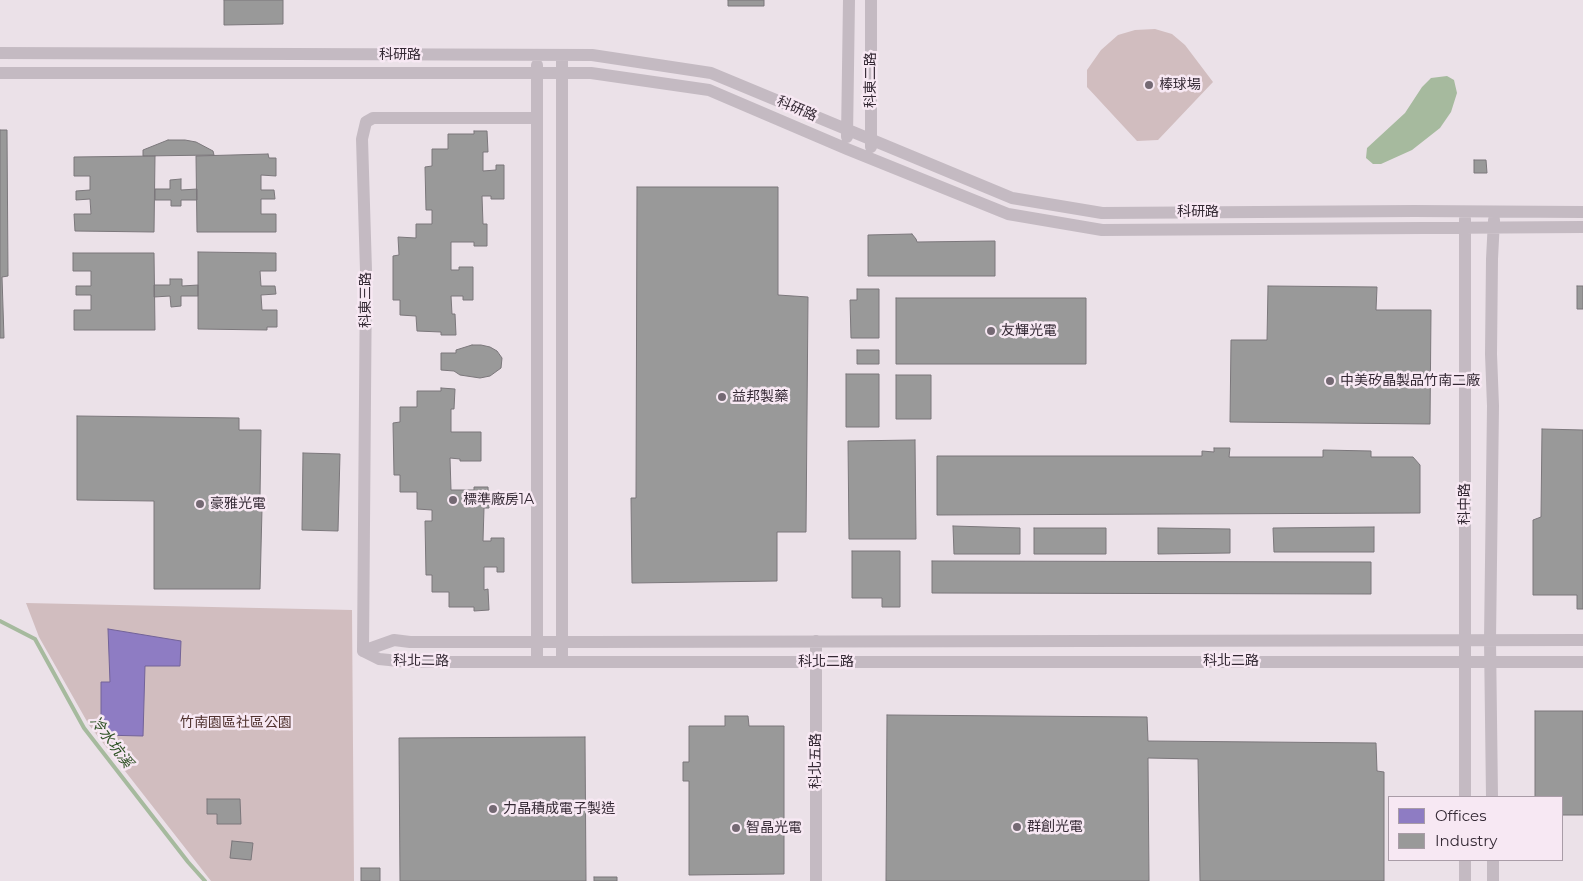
<!DOCTYPE html>
<html>
<head>
<meta charset="utf-8">
<style>
	body { margin:0 }
	#map { position:relative; width:1583px; height:881px; overflow:hidden; background:#ebe1e8; font-family:Montserrat,sans-serif }
	canvas { display:block }
	.legend { position:absolute; left:1388px; top:796px; width:175px; height:65px; box-sizing:border-box; background:#f7e8f3; border:1px solid #a99ca7; margin:0; padding:6px 9px; list-style:none; font-size:15px; color:#342934 }
	.legend li { display:flex; align-items:center; gap:10px; height:25px }
	.legend b { width:25px; border:1px solid #a99ca7 }
</style>
</head>
<body>
<div id="map">
<canvas width="1583" height="881"></canvas>
<ul class="legend">
<li><b style="height:14px;background:#8e7cc3"></b>Offices</li>
<li><b style="height:14px;background:#999"></b>Industry</li>
</ul>
</div>
<script>
const ctx = document.querySelector('canvas').getContext('2d');
ctx.lineJoin = 'round';
function fill(path, color) {
  ctx.fillStyle = color;
  ctx.fill(path, 'evenodd');
}
function shape(rows) {
  const path = new Path2D();
  for (const r of rows) {
    path.moveTo(r[0], r[1]);
    for (let i = 2; i < r.length; i += 2) path.lineTo(r[i], r[i + 1]);
  }
  return path;
}
function strokePath(path, color, width, dash) {
  ctx.strokeStyle = color;
  ctx.lineWidth = width;
  ctx.lineCap = dash ? 'butt' : 'round';
  ctx.setLineDash(dash || []);
  ctx.stroke(path);
}
function drawText(font, color, halo, rows, align = 'center') {
  ctx.font = font + ' Montserrat,"Noto Sans TC",sans-serif';
  ctx.lineWidth = 5;
  ctx.setLineDash([]);
  ctx.textBaseline = 'middle';
  ctx.strokeStyle = halo;
  ctx.fillStyle = color;
  for (const [text, x, y, turn = 0] of rows) {
    ctx.save();
    ctx.translate(x, y);
    ctx.rotate((+turn || 0) * Math.PI / 180);
    ctx.textAlign = isNaN(turn) ? turn : align;
    if (halo) ctx.strokeText(text, 0, 0);
    ctx.fillText(text, 0, 0);
    ctx.restore();
  }
}
const green = shape([
	[1155,29,1172,34,1185,45,1213,82,1158,140,1137,141,1087,87,1087,70,1101,50,1118,35,1135,30],
	[26,603,352,610,354,881,211,881,89,725,39,637]
]);
const water = shape([
	[1447,76,1454,80,1457,93,1451,112,1440,128,1412,150,1381,164,1373,164,1366,158,1367,148,1405,113,1422,87,1431,78]
]);
const offices = shape([
	[108,629,181,641,180,666,145,666,143,736,101,735,101,682,110,682,108,629]
]);
const industry = shape([
	[224,0,283,0,283,24,224,25,224,0],
	[728,0,764,0,764,6,728,6,728,0],
	[0,130,7,130,8,276,2,277,4,338,0,338,0,130],
	[474,131,487,131,488,152,483,152,483,171,496,170,496,165,504,165,504,199,491,199,491,196,482,196,483,224,487,224,487,246,474,246,474,242,451,242,451,270,459,270,459,267,473,267,473,300,463,300,463,296,451,296,452,314,455,314,456,335,441,335,441,332,417,331,416,316,400,315,400,300,393,300,393,256,399,255,398,237,416,238,416,224,432,224,432,210,426,210,425,167,432,166,432,149,448,149,448,134,474,134,474,131],
	[168,140,185,140,196,142,213,151,214,155,143,156,143,150,168,140],
	[268,154,269,158,276,158,276,176,261,175,261,190,274,190,275,199,261,199,261,214,276,214,276,232,197,232,196,156,268,154],
	[155,156,154,232,75,231,74,214,91,214,90,199,76,200,76,191,90,190,90,176,74,176,74,157,155,156],
	[1474,160,1486,160,1487,173,1474,173,1474,160],
	[181,179,181,190,197,189,197,200,181,200,181,206,171,206,171,200,155,200,155,189,170,189,170,180,181,179],
	[637,187,778,187,778,295,808,297,806,532,777,532,777,581,632,583,631,498,636,498,637,187],
	[912,234,916,239,917,242,995,241,995,276,868,276,868,235,912,234],
	[198,252,276,253,276,271,260,271,261,286,275,286,276,294,261,295,262,310,277,310,277,327,267,327,267,330,198,329,198,252],
	[73,253,154,253,155,330,74,330,74,310,91,310,91,295,76,295,76,286,91,286,91,271,73,271,73,253],
	[170,279,182,279,182,286,198,285,198,296,181,296,181,306,171,307,170,296,154,297,154,285,170,285,170,279],
	[1268,286,1377,287,1376,310,1431,310,1430,424,1230,422,1231,340,1267,340,1268,286],
	[1577,286,1583,286,1583,309,1577,309,1577,286],
	[857,289,879,289,879,338,851,338,850,300,857,300,857,289],
	[896,298,1086,298,1086,364,896,364,896,298],
	[472,345,481,345,490,347,497,351,502,358,501,368,490,376,480,378,460,375,454,371,441,370,441,353,456,353,456,350,472,345],
	[857,350,879,350,879,364,857,364,857,350],
	[846,374,879,374,879,427,846,427,846,374],
	[896,375,931,375,931,419,896,419,896,375],
	[441,388,455,389,454,409,451,409,451,432,481,432,481,461,460,461,460,459,450,458,451,490,474,490,474,487,488,487,489,508,484,508,483,541,491,541,491,538,504,538,504,572,497,572,497,567,484,567,484,590,488,589,489,610,474,611,474,607,449,607,449,592,432,592,432,575,426,575,425,521,432,521,432,510,417,509,417,492,400,492,400,475,394,475,393,423,400,422,400,407,417,407,417,391,441,391,441,388],
	[77,416,239,418,239,430,261,430,260,497,245,497,246,508,262,509,260,589,154,589,154,501,77,500,77,416],
	[1542,429,1583,430,1583,609,1577,609,1577,595,1533,595,1533,520,1541,517,1542,429],
	[915,440,916,539,849,539,848,441,915,440],
	[1214,448,1230,448,1229,457,1323,457,1323,450,1371,451,1371,457,1413,457,1420,465,1420,513,937,515,937,456,1202,456,1202,451,1214,452,1214,448],
	[303,453,340,454,338,531,302,530,303,453],
	[953,526,1020,528,1020,554,954,554,953,526],
	[1374,527,1374,552,1274,552,1273,528,1374,527],
	[1034,528,1106,528,1106,554,1034,554,1034,528],
	[1158,528,1230,529,1230,553,1158,554,1158,528],
	[852,551,900,551,900,607,882,607,882,598,852,598,852,551],
	[932,561,1371,562,1371,594,932,593,932,561],
	[1535,711,1583,711,1583,815,1562,815,1562,797,1535,797,1535,711],
	[887,715,1147,717,1148,741,1376,743,1377,771,1384,772,1384,881,1200,881,1198,759,1148,758,1149,881,886,881,887,715],
	[725,716,748,716,749,726,784,726,784,874,689,875,689,781,683,781,683,762,689,762,689,726,725,726,725,716],
	[585,737,586,881,400,881,399,738,585,737],
	[207,799,240,799,241,824,217,824,217,814,207,814,207,799],
	[232,841,253,843,251,860,230,858,232,841],
	[361,868,380,868,380,881,361,881,361,868],
	[594,877,617,877,617,881,594,881,594,877]
]);
const stream = shape([
	[0,621,35,639,84,728,188,862,205,881]
]);
const minor = shape([
	[871,0,871,147],
	[0,53,592,55,711,73,1012,198,1102,213,1414,211,1583,212],
	[562,55,562,662],
	[537,65,537,662],
	[0,73,591,73,709,90,847,149,1008,214,1102,230,1583,227],
	[847,137,849,0],
	[816,641,816,881],
	[363,651,379,659,409,662,1583,662],
	[363,651,394,640,410,642,590,642,1583,640],
	[363,651,366,271,362,139,366,122,373,118,537,118],
	[1465,797,1465,219],
	[1492,797,1490,640,1493,406,1491,354,1492,259,1494,220],
	[1493,860,1493,881],
	[1465,881,1465,860]
]);
const markers = [
	[1149,85,5,"#746973"],
	[991,331,5,"#746973"],
	[1330,381,5,"#746973"],
	[722,397,5,"#746973"],
	[453,500,5,"#746973"],
	[200,504,5,"#746973"],
	[493,809,5,"#746973"],
	[1017,827,5,"#746973"],
	[736,828,5,"#746973"]
];
const streetNames = [
	["科研路",400,55],
	["科東二路",871,80,-90],
	["科研路",797,109,23],
	["科研路",1198,212],
	["科東三路",366,300,-90],
	["科中路",1465,504,-90],
	["科北二路",421,661,1],
	["科北二路",1231,661],
	["科北二路",826,662],
	["科北五路",816,761,-90]
];
const poiNames = [
	["棒球場",1159,85],
	["友輝光電",1001,331],
	["中美矽晶製品竹南二廠",1340,381],
	["益邦製藥",732,397],
	["標準廠房1A",463,500],
	["豪雅光電",210,504],
	["力晶積成電子製造",503,809],
	["群創光電",1027,827],
	["智晶光電",746,828]
];
const parkNames = [
	["竹南園區社區公園",236,723]
];
const waterNames = [
	["冷水坑溪",111,742,53]
];
fill(green, '#d1bdbf');
fill(water, '#a6ba9e');
fill(offices, '#8e7cc3');
strokePath(offices, '#736398', 1);
fill(industry, '#999');
strokePath(industry, '#7b777b', 1);
strokePath(stream, '#a6ba9e', 4);
strokePath(minor, '#c4bac2', 12);
for (const [x, y, r, color] of markers) {
  const dot = new Path2D();
  dot.arc(x, y, r, 0, 2 * Math.PI);
  ctx.fillStyle = color;
  ctx.fill(dot);
  strokePath(dot, '#f7e8f3', 2);
}
drawText('14px', '#342934', '#f7e8f3', streetNames);
drawText('14px', '#342934', '#f7e8f3', poiNames, 'left');
drawText('14px', '#50322f', '#f7e8f3', parkNames);
drawText('italic 15px', '#2d5123', '#f7e8f3', waterNames);
</script>
</body>
</html>
